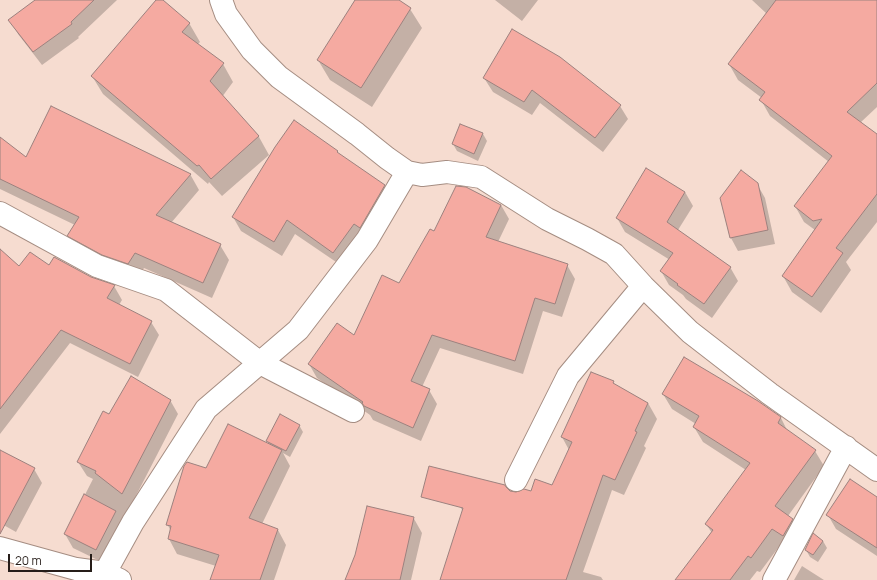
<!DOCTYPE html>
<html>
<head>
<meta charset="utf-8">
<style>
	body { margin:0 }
	#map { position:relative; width:877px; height:580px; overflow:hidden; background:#f6dcd0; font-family:Manrope,sans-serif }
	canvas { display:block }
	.scale { position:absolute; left:8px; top:554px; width:84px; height:18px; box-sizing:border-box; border:2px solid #261d19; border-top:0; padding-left:5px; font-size:12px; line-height:14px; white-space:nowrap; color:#261d19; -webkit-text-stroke:3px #fff; paint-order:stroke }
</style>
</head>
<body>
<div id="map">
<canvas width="877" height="580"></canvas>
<div class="scale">20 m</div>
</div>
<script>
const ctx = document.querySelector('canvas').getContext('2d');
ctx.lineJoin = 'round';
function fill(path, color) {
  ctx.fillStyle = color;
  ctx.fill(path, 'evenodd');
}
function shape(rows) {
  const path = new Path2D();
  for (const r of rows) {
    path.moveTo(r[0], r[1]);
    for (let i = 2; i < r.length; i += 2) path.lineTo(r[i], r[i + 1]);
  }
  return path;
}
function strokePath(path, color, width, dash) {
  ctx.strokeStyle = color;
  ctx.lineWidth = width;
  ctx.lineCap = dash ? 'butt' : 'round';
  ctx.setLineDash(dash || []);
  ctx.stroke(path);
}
const shadow = shape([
	[37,0,117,0,78,37,79,38,42,65,18,34,10,20],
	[158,0,162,0,189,23,200,42,197,45,223,64,233,82,222,97,259,137,269,155,222,196,209,182,208,184,103,94,92,76],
	[356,0,397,0,410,9,422,28,372,107,330,80,318,60],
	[495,0,538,0,522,21],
	[752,0,877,0,877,107,860,123,877,135,877,222,846,262,851,270,821,313,792,292,783,276,815,230,804,222,795,206,829,162,770,116,761,100,762,98,738,80,729,64,767,14],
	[484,78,620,106,628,119,603,152,540,103,532,115,493,92],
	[461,125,483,134,487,141,478,161,457,151,453,144],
	[0,138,26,159,190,174,199,190,171,223,220,245,229,260,212,298,144,268,137,279,77,251,68,236,75,225,0,189],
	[339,155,384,186,392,200,342,266,295,234,282,256,241,231,233,217],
	[757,184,765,198,775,244,738,251,731,238,722,198],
	[685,192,693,206,678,230,730,267,738,281,712,318,686,299,683,295,669,285,661,271,670,260,625,232,617,218],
	[501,205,509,219,498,242,567,265,575,279,562,317,543,311,523,374,440,348,422,387,429,390,437,404,421,441,373,420,370,415,317,378,309,364,354,336,399,284,435,233],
	[0,250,19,268,49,267,91,278,114,286,122,300,119,305,151,322,159,335,138,377,70,343,0,434],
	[613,382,615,385,648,403,657,419,644,446,646,448,624,495,612,490,583,572,601,577,603,580,445,580,463,512,460,506,510,492,516,494,531,492,552,486,569,450,562,437],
	[663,394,759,402,781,418,788,432,815,451,824,466,788,516,792,519,801,535,781,544,760,572,757,571,750,580,677,580,712,533,706,524,746,470,703,442,694,427,696,424,672,409],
	[170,400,178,414,123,521,104,563,73,548,65,534,93,479,87,476,78,462,110,415],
	[299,425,303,432,290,457,283,453,290,466,262,524,278,530,286,545,274,580,211,580,216,566,177,554,169,539,171,531,167,524,206,470,270,446,267,441],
	[0,451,34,469,42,483,16,532,0,523],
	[877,498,877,556,836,529,828,515],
	[413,517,422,533,411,580,346,580],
	[823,541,827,548,818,562,810,557,806,550],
	[802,566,824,580,794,580]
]);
const building = shape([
	[35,0,94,0,71,22,72,24,33,52,8,20,35,0],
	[156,0,163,0,190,23,182,32,224,63,210,81,259,136,211,179,199,165,197,166,91,76,156,0],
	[355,0,399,0,411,8,361,88,317,60,355,0],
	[776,0,877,0,877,83,847,112,877,134,877,194,836,248,843,253,812,297,782,276,822,219,813,221,794,206,832,156,759,100,765,92,728,64,776,0],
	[512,29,560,57,621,105,595,138,532,90,524,102,483,78,512,29],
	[51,106,191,174,156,215,221,244,203,283,135,253,128,264,102,255,67,236,79,217,0,179,0,137,26,157,51,106],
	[294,120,338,151,337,152,385,185,360,228,354,224,333,253,287,220,274,242,232,217,275,147,294,120],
	[460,124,483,133,474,154,452,144,460,124],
	[646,168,685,192,667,222,731,267,704,304,677,285,678,284,660,271,673,253,616,218,646,168],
	[741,170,758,183,768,230,730,238,720,198,741,170],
	[456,186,466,187,501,205,486,237,568,264,555,304,535,298,515,361,432,335,411,381,430,389,413,428,364,406,362,403,363,402,308,364,337,323,354,335,382,275,399,283,430,229,434,231,456,186],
	[0,249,19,266,30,252,49,265,54,257,91,277,115,285,107,298,152,321,130,364,61,330,0,409,0,249],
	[684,357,758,401,781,417,778,423,816,450,775,506,793,519,783,536,772,529,751,558,748,556,730,580,675,580,713,530,705,524,750,463,693,427,699,416,662,394,684,357],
	[591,372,614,381,613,383,648,403,635,431,637,432,615,480,603,475,566,580,440,580,463,508,421,497,429,466,505,485,506,487,510,491,516,492,524,489,531,491,535,479,552,485,572,442,561,437,591,372],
	[131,376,171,400,122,494,95,473,96,471,77,462,103,411,109,414,131,376],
	[280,414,300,425,286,451,266,441,280,414],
	[228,424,282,450,249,518,278,529,260,580,210,580,219,555,168,539,171,526,166,525,184,466,187,462,206,468,228,424],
	[0,450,35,468,0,534,0,450],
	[850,479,877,497,877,548,826,515,850,479],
	[84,494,116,511,96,550,64,534,84,494],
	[367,506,414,517,400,580,345,580,355,555,367,506],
	[813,533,823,541,813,555,805,550,813,533]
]);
const minor = shape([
	[221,0,226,14,252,50,279,77,357,134,387,158,407,172,422,175,447,172,481,177,547,219,587,239,614,254,643,286,690,332,770,394,877,470],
	[0,213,97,266,166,290,260,363,353,411],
	[516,480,568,376,643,286],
	[0,548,76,569,105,573,120,580],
	[101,580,133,522,206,409,298,330,367,240,407,172],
	[774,580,846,447]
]);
fill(shadow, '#0003');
fill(building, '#f5aaa1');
strokePath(building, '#9c817e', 1);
strokePath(minor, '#a58d82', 24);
strokePath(minor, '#fff', 22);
</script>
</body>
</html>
